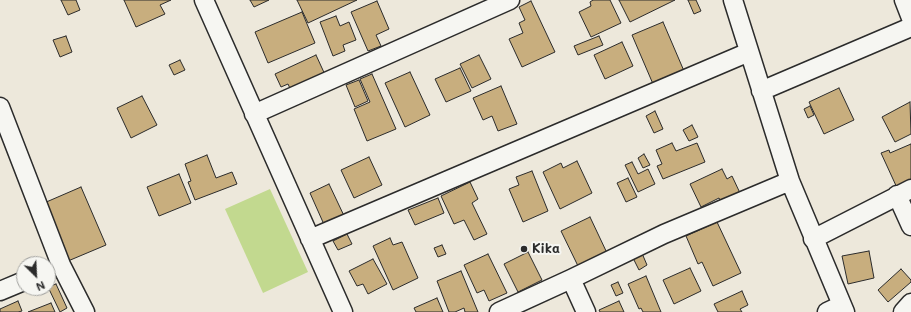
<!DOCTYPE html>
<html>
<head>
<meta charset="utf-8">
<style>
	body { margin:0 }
	#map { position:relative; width:911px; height:312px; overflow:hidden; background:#ede8db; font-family:Mali,sans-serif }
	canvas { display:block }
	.north { position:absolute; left:16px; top:256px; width:40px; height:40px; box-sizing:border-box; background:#f6f6f2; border:1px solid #a5a5a2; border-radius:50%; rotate:156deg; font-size:11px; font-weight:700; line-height:16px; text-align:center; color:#2b2b2b }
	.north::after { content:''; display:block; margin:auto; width:14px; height:18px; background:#2b2b2b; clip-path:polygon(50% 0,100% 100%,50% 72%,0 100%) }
</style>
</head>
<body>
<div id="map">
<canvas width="911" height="312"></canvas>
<div class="north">N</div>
</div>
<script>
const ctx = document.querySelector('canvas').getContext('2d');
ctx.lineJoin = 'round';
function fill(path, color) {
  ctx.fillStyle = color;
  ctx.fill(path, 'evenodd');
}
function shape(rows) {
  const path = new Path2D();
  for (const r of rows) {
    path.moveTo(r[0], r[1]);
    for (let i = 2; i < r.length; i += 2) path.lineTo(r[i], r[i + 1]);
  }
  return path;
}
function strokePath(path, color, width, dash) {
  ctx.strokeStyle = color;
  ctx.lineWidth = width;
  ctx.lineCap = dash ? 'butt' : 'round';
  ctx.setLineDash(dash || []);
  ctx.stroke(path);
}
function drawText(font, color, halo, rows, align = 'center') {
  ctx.font = font + ' Mali,sans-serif';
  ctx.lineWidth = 4;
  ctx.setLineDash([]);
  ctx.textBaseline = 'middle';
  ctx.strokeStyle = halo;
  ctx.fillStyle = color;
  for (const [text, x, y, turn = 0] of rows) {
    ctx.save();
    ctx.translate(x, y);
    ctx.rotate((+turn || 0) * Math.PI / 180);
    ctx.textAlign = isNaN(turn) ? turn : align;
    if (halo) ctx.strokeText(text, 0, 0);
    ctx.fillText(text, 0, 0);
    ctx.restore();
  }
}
const green = shape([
	[270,189,308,272,263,293,225,209]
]);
const building = shape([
	[61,0,76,0,80,10,68,15,61,0],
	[124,0,171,0,160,5,165,14,136,27,124,0],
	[250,0,269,0,254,7,250,0],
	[297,0,357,0,308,23,297,0],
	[593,0,610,0,621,23,591,37,579,12,591,6,590,2,593,0],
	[619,0,675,0,630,22,619,0],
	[688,0,696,0,701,11,694,14,688,0],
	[377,1,389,29,376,35,381,46,368,51,351,12,377,1],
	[531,1,555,52,522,67,509,39,523,33,519,23,525,20,519,7,531,1],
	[302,12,315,43,268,63,255,32,302,12],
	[336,16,340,26,349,22,356,40,343,45,345,51,333,56,320,22,336,16],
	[663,22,684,71,653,84,632,35,663,22],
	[66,36,72,52,60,57,53,40,66,36],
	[599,36,603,45,578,55,574,46,599,36],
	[622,42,633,66,605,79,594,55,622,42],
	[316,55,327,79,293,95,288,84,281,87,275,74,316,55],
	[479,55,491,79,472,88,460,64,479,55],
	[180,60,185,70,174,75,169,65,180,60],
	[460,68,471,91,446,102,435,79,460,68],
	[410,72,430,115,405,127,385,83,410,72],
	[372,74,396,129,367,141,354,109,370,102,360,79,372,74],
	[359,80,368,101,355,107,346,85,359,80],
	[501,86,517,124,498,131,492,116,483,120,473,98,501,86],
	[839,88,854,120,824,134,809,102,839,88],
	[142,96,157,125,131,138,117,108,142,96],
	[910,102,911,134,895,142,882,117,910,102],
	[810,106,814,115,808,118,804,109,810,106],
	[655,111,663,129,654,133,646,116,655,111],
	[692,125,698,137,689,141,683,130,692,125],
	[672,143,676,151,697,143,705,162,663,179,657,166,662,164,656,150,672,143],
	[911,144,911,184,898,190,881,153,889,150,890,153,911,144],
	[644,154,650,165,643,168,638,158,644,154],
	[207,155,216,178,232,172,237,184,195,200,188,182,191,181,185,164,207,155],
	[369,157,382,185,354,198,341,170,369,157],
	[577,161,592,193,560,209,543,172,561,163,563,168,577,161],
	[632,162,638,174,648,169,655,184,638,192,625,165,632,162],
	[722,169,727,179,732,176,740,193,721,202,719,198,701,207,690,184,722,169],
	[532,171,548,211,523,222,509,189,519,185,516,177,532,171],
	[179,174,191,203,159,216,147,187,179,174],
	[628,178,637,197,626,202,617,183,628,178],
	[470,182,478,199,472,203,487,234,474,240,464,220,454,224,441,196,470,182],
	[329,184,346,220,326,229,310,193,329,184],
	[81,187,106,245,68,261,44,203,81,187],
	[438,198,444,213,415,225,408,210,438,198],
	[590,217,607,253,578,266,561,231,590,217],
	[717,222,741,273,713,286,702,262,698,264,686,236,717,222],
	[347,234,352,244,338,250,333,241,347,234],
	[390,238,393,245,402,242,418,278,393,290,373,246,390,238],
	[442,245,446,254,438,257,434,248,442,245],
	[641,251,647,265,639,270,632,256,641,251],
	[869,251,874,278,848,284,842,256,869,251],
	[528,252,542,280,518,292,504,264,528,252],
	[488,254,507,293,489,301,484,290,477,293,464,265,488,254],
	[373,259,387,284,368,294,363,284,357,286,349,271,373,259],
	[690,268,701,291,674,304,663,280,690,268],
	[901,269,911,280,911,282,888,302,878,290,901,269],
	[461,271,478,312,465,312,464,308,455,312,449,312,437,281,461,271],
	[646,276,661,312,643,312,641,308,639,309,628,284,646,276],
	[618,282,623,293,616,296,611,285,618,282],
	[56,284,67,308,60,312,48,287,56,284],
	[742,291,748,305,740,309,742,312,718,312,714,304,742,291],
	[437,298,443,312,416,312,414,308,437,298],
	[18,301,22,311,18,312,0,312,0,309,18,301],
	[619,301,624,312,600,312,599,310,619,301],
	[51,303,55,312,28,312,51,303]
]);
const minor = shape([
	[204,0,343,312],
	[733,0,790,181,845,312],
	[904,0,911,18],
	[761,91,911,27],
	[0,107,61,265,85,312],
	[254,114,510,0],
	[897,195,911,226],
	[310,239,749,52],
	[813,239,911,189],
	[571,279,586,312],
	[0,291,24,281],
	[499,312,571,279,664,234,790,181],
	[827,312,842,305],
	[903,312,911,303]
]);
const markers = [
	[524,249,4,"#2b2b2b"]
];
const poiNames = [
	["Kika",532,249]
];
fill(green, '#c2d98f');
fill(building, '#c8ae7e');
strokePath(building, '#2b2b2b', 1);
strokePath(minor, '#2b2b2b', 21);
strokePath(minor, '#f6f6f2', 18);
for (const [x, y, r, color] of markers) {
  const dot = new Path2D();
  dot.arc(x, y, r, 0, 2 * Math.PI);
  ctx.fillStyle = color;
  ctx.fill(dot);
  strokePath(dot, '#f6f6f2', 1.5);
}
drawText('bold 13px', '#2b2b2b', '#f6f6f2', poiNames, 'left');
</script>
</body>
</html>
